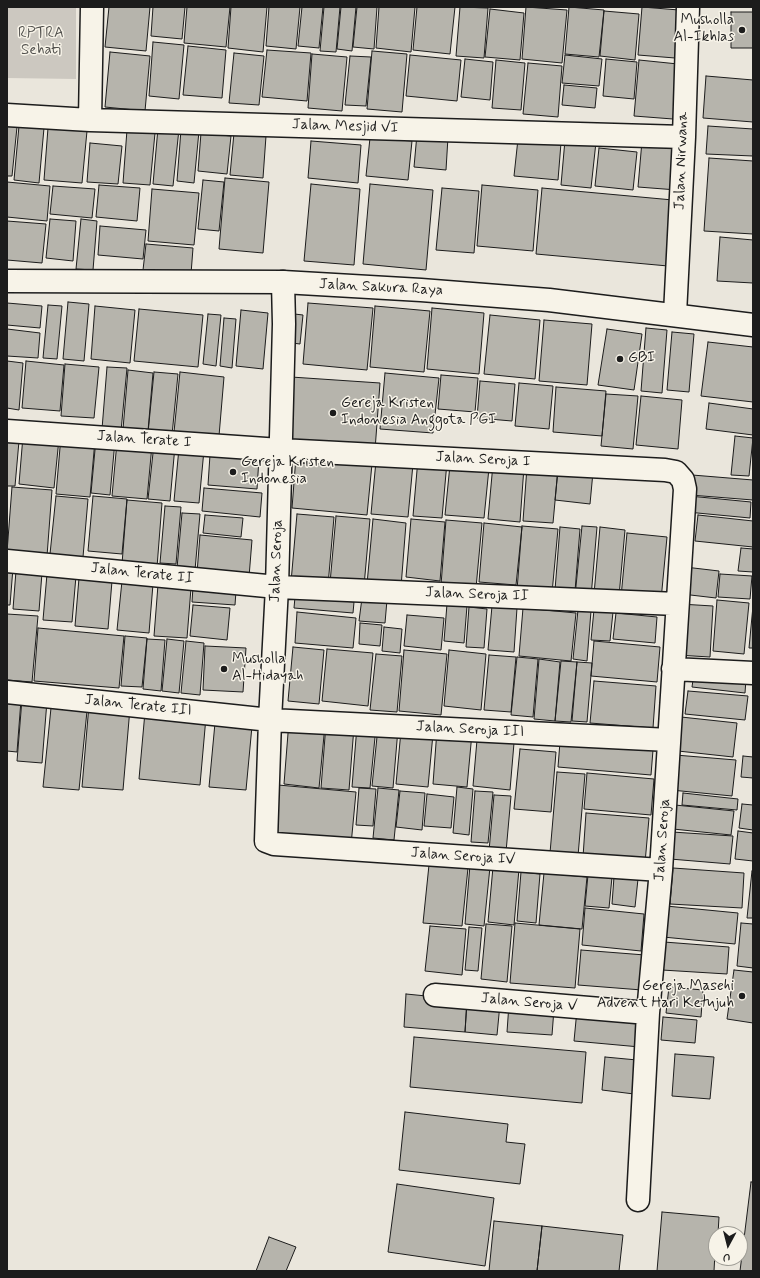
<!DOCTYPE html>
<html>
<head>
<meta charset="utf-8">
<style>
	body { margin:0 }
	#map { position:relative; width:760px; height:1278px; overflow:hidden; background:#eae6dc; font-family:Mynerve,sans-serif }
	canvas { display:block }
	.frame { position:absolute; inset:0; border:8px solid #1c1c1c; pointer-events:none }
	.north { position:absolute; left:708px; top:1226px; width:40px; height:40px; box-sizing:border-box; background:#f7f3e8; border:1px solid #9f9d96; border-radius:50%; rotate:187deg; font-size:11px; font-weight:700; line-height:16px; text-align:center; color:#1c1c1c }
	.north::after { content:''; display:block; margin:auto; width:14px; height:18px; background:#1c1c1c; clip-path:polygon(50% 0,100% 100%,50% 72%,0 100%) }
</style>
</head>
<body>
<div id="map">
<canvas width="760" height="1278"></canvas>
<div class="frame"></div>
<div class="north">U</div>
</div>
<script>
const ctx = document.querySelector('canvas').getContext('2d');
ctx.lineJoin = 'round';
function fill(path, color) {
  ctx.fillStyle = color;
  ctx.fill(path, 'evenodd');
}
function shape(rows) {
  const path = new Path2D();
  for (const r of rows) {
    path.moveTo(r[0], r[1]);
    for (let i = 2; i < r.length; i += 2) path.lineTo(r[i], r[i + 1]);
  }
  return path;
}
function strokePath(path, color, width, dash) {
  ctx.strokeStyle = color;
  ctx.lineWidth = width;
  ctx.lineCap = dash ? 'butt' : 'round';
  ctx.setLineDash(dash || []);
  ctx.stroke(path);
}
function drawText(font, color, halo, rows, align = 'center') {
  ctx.font = font + ' Mynerve,sans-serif';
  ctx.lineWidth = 3;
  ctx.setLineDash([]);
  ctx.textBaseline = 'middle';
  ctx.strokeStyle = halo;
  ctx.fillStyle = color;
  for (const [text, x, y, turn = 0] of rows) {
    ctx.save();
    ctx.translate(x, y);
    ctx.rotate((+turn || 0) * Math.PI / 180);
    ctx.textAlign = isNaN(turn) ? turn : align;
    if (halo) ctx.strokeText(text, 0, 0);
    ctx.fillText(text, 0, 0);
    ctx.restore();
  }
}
const green = shape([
	[7,7,76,7,76,79,7,78]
]);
const building = shape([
	[109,7,150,7,146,51,105,47,109,7],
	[153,7,185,7,182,39,151,36,153,7],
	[187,7,230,7,226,47,184,43,187,7],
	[231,7,267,7,263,52,228,48,231,7],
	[269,7,300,7,296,49,266,46,269,7],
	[302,7,323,7,319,48,298,46,302,7],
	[324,7,340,7,336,52,320,51,324,7],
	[341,7,356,7,352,51,337,49,341,7],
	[357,7,377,7,374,49,353,47,357,7],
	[379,7,415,7,411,52,376,48,379,7],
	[417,7,455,7,450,54,413,50,417,7],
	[460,7,488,8,484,58,456,56,460,7],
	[526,7,567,10,562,63,522,59,526,7],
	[569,7,604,10,599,57,565,54,569,7],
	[642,7,679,10,675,58,638,55,642,7],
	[490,9,524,13,520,60,485,57,490,9],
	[604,11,639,14,635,60,600,56,604,11],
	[731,12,753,12,753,48,731,48,731,12],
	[153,42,184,45,179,99,149,96,153,42],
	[188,46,226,50,222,98,183,95,188,46],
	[267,50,311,53,307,101,262,97,267,50],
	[372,51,407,54,402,112,367,109,372,51],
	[110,52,150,56,145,111,105,107,110,52],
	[234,53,264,56,259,105,229,103,234,53],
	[312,54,347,57,342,111,308,108,312,54],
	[410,55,461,60,457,101,406,96,410,55],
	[565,55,602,59,599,86,562,83,565,55],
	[350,56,371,57,366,106,345,105,350,56],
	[465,59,493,62,490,100,461,97,465,59],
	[606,59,637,62,634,99,603,96,606,59],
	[496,60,525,63,521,110,492,108,496,60],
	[639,60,678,64,673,119,634,116,639,60],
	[528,63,562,66,558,117,523,114,528,63],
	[706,76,753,80,753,122,703,118,706,76],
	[564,85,597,88,595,108,562,105,564,85],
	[7,126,17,127,12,176,7,176,7,126],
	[19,126,44,128,39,183,14,180,19,126],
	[708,126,753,129,753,156,706,154,708,126],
	[48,128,87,131,82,183,44,180,48,128],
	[158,128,179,129,173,186,153,184,158,128],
	[127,130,155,133,150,185,123,183,127,130],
	[181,130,199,131,194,183,177,181,181,130],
	[201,133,231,136,227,174,198,171,201,133],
	[234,133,266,136,263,178,230,175,234,133],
	[417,134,448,137,446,170,414,167,417,134],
	[370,138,412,141,408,180,366,176,370,138],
	[518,139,561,143,558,180,514,176,518,139],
	[565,140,596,142,591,188,561,185,565,140],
	[311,141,361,145,358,183,308,178,311,141],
	[642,141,681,144,677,190,638,187,642,141],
	[90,143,122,146,118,184,87,182,90,143],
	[599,148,637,152,633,190,595,186,599,148],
	[709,158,753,161,753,234,704,231,709,158],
	[225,178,269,182,263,253,219,249,225,178],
	[203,180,224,182,219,231,198,229,203,180],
	[7,182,50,186,47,221,7,217,7,182],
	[311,184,360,189,354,265,304,261,311,184],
	[370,184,433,190,426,270,363,264,370,184],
	[99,185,140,188,137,221,96,217,99,185],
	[482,185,538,190,533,251,477,246,482,185],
	[53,186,95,189,92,218,50,214,53,186],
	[442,188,479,191,474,253,436,250,442,188],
	[542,188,673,200,668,266,536,254,542,188],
	[152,189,199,193,194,245,148,241,152,189],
	[50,219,76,221,73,261,46,258,50,219],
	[81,219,97,221,93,270,76,269,81,219],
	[7,221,46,224,42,263,7,260,7,221],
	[100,226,146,230,143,259,98,255,100,226],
	[720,237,753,240,753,283,717,281,720,237],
	[146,244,193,248,191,274,143,270,146,244],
	[68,302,89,304,84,361,63,359,68,302],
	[7,303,42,306,40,328,7,325,7,303],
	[308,303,373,308,367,370,303,364,308,303],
	[48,305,62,306,57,359,43,358,48,305],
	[95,306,135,310,130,363,91,359,95,306],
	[375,306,430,311,424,372,370,367,375,306],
	[432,308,484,313,479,374,427,369,432,308],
	[139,309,203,315,198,367,134,361,139,309],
	[241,310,268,313,263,369,236,366,241,310],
	[286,313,303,315,300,344,284,342,286,313],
	[208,314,221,315,216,366,203,364,208,314],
	[490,315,540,320,535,379,484,374,490,315],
	[224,318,236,319,232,368,220,366,224,318],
	[544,320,592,324,587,385,539,381,544,320],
	[646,328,667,330,662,393,641,391,646,328],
	[7,329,40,333,38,358,7,356,7,329],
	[607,329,642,334,634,390,598,385,607,329],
	[672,332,694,334,689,392,667,390,672,332],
	[708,342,753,347,753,402,701,396,708,342],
	[7,361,23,363,19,410,7,408,7,361],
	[26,361,64,365,60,411,22,408,26,361],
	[65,364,99,367,94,418,61,416,65,364],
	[107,367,127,368,121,431,102,429,107,367],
	[128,370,153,373,148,431,123,429,128,370],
	[154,372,178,374,172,435,148,433,154,372],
	[180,372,224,377,219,436,174,432,180,372],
	[385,373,439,378,433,433,380,429,385,373],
	[441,375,478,378,475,412,438,409,441,375],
	[291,377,380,383,375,450,286,444,291,377],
	[480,381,515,384,512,421,477,418,480,381],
	[519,383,553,386,549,429,515,426,519,383],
	[556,387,606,391,602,436,553,432,556,387],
	[606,394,638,396,633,449,601,446,606,394],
	[641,396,682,400,678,449,636,445,641,396],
	[709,403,753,409,753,435,706,429,709,403],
	[23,436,59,439,54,488,19,484,23,436],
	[61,436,95,440,90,497,56,494,61,436],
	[735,436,753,438,749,476,731,475,735,436],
	[96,439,115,441,110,495,91,493,96,439],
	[7,440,19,441,15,486,7,486,7,440],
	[117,442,152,445,147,499,112,496,117,442],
	[154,444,175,446,170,501,148,499,154,444],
	[179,448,204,450,199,503,174,501,179,448],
	[210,455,259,458,257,489,208,485,210,455],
	[296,457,372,464,367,515,292,508,296,457],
	[418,459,447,462,442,518,413,516,418,459],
	[376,461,413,464,408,517,371,514,376,461],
	[493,464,524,467,520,522,488,519,493,464],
	[450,465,489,468,484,518,445,515,450,465],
	[527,467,558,469,553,523,523,521,527,467],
	[558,469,593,472,590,504,555,500,558,469],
	[692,475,753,480,753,500,690,495,692,475],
	[12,487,52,490,47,556,7,552,12,487],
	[204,488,262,493,260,517,202,511,204,488],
	[56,496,88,499,83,557,50,554,56,496],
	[93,496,127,499,122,554,88,551,93,496],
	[689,496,751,502,750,518,687,512,689,496],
	[127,500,162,503,157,567,122,564,127,500],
	[165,506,181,507,176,564,160,563,165,506],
	[182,513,200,514,195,570,177,568,182,513],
	[297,514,334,517,328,585,291,582,297,514],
	[205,515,243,518,241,537,203,533,205,515],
	[698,515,753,521,753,547,695,541,698,515],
	[336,516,370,519,364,586,330,583,336,516],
	[373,519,406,523,401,587,367,584,373,519],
	[411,519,445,522,440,581,406,577,411,519],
	[446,520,482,523,476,588,441,585,446,520],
	[484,523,522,527,516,585,479,582,484,523],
	[522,526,558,529,552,593,517,590,522,526],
	[582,526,597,527,591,597,575,596,582,526],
	[560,527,580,529,575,591,555,590,560,527],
	[600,527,625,530,619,596,594,594,600,527],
	[627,533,667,537,661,600,621,597,627,533],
	[200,535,252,540,249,577,197,573,200,535],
	[741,548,753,549,753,572,738,571,741,548],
	[685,567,719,571,716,598,682,594,685,567],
	[7,568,13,568,10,605,7,605,7,568],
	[16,571,42,573,39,611,13,609,16,571],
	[47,574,76,576,72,622,43,620,47,574],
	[720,574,752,576,750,599,718,597,720,574],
	[79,578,112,581,108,629,75,626,79,578],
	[122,581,153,584,149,633,117,630,122,581],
	[158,585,191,588,187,638,154,636,158,585],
	[193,587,236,591,235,605,192,602,193,587],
	[295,597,354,602,353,613,294,608,295,597],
	[362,598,387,600,385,623,359,621,362,598],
	[717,600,749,603,744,654,713,651,717,600],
	[447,604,467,606,464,643,444,641,447,604],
	[680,604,713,606,710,657,677,655,680,604],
	[193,605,230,608,227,640,190,636,193,605],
	[492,606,517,608,514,652,488,650,492,606],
	[753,606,753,648,749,648,753,606],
	[469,607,487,609,484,648,466,647,469,607],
	[523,608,576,613,571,661,519,656,523,608],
	[578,610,591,611,587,661,573,659,578,610],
	[594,610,613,612,610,641,591,640,594,610],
	[297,612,356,618,353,648,295,643,297,612],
	[616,613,657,617,655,643,613,639,616,613],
	[7,614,38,616,32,682,7,680,7,614],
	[407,615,444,618,441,650,404,646,407,615],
	[360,623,382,625,380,646,359,644,360,623],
	[384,627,402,629,400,653,382,651,384,627],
	[38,628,124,636,119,688,34,681,38,628],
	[125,636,147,638,142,687,121,686,125,636],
	[147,639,165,640,161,691,143,689,147,639],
	[167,639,184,641,179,693,162,691,167,639],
	[186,641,204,643,200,695,181,693,186,641],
	[594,641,660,647,657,682,591,676,594,641],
	[205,646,246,648,243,692,203,690,205,646],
	[293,647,324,650,319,704,288,701,293,647],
	[327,649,373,653,368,706,322,701,327,649],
	[404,650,447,654,441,715,399,711,404,650],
	[449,650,486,654,481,710,444,706,449,650],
	[376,654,402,656,397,712,370,710,376,654],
	[489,655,516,657,511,712,484,710,489,655],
	[517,657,538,659,533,717,511,715,517,657],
	[539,659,560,662,555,721,534,719,539,659],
	[561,661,577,662,571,722,555,721,561,661],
	[577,662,592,663,587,722,572,721,577,662],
	[694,673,746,679,745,693,692,687,694,673],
	[594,681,656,686,653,728,590,723,594,681],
	[688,691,748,696,745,720,685,714,688,691],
	[7,699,21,700,17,752,7,751,7,699],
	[22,699,47,701,42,763,17,761,22,699],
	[89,705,130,708,123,790,82,787,89,705],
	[51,708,87,711,79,790,43,787,51,708],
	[145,712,206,717,200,785,139,779,145,712],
	[681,717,737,723,733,757,678,751,681,717],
	[289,721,325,725,319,788,284,784,289,721],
	[215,723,252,726,246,790,209,787,215,723],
	[326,724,354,727,349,790,321,788,326,724],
	[357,726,376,727,370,788,352,787,357,726],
	[378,727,398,729,393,788,372,786,378,727],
	[437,730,472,733,467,787,433,784,437,730],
	[401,731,433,734,428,787,396,784,401,731],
	[477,740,514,743,510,790,473,786,477,740],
	[560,742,653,750,651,775,558,767,560,742],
	[520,749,556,752,551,812,514,809,520,749],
	[675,755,736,760,732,796,671,790,675,755],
	[743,756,753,757,753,778,741,777,743,756],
	[557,772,585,774,578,856,550,853,557,772],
	[587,773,654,779,651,815,584,809,587,773],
	[278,785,356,792,351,845,273,838,278,785],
	[457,787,473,789,469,835,453,833,457,787],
	[359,788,376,789,373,826,356,825,359,788],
	[378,788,399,790,394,840,373,838,378,788],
	[400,791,425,793,422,830,396,827,400,791],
	[475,791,493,792,488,843,471,842,475,791],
	[683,793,738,799,737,810,682,805,683,793],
	[427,794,454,797,451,828,424,826,427,794],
	[494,795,511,796,506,852,489,851,494,795],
	[742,804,753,805,753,830,739,828,742,804],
	[675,805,734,811,731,835,673,829,675,805],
	[586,813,649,818,645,863,583,857,586,813],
	[738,831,753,833,753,861,735,859,738,831],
	[672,832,733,836,730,864,670,859,672,832],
	[429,865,468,868,462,926,423,923,429,865],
	[470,865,490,867,484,926,465,924,470,865],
	[493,867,519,869,514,925,488,922,493,867],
	[673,868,744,873,742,908,670,904,673,868],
	[752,871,753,871,753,918,747,918,752,871],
	[521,872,540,874,536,923,517,921,521,872],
	[544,873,587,877,582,929,539,925,544,873],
	[588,875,612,877,609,908,585,906,588,875],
	[614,877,638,879,635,907,612,904,614,877],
	[666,906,738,913,735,944,663,937,666,906],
	[585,908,644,914,641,951,582,945,585,908],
	[515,923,580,929,575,988,510,983,515,923],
	[741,923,753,924,753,968,737,966,741,923],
	[486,924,512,926,507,982,481,979,486,924],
	[430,926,466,929,462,975,425,971,430,926],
	[469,927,482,928,478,971,465,970,469,927],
	[664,942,729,947,727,974,662,970,664,942],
	[581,950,645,955,642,990,578,985,581,950],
	[734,970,753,972,753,1023,727,1019,734,970],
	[669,987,703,990,701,1017,666,1013,669,987],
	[406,994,467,1000,465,1032,404,1027,406,994],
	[467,1001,500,1004,497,1035,465,1032,467,1001],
	[509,1004,554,1009,552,1035,507,1032,509,1004],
	[577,1010,643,1016,640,1047,574,1041,577,1010],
	[663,1017,697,1020,695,1043,661,1040,663,1017],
	[414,1037,586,1052,582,1103,410,1087,414,1037],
	[675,1054,714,1057,710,1099,672,1096,675,1054],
	[605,1057,637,1060,634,1094,602,1090,605,1057],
	[405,1112,508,1124,506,1142,525,1144,520,1184,399,1170,405,1112],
	[751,1182,753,1182,753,1271,740,1271,751,1182],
	[397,1184,494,1198,485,1266,388,1252,397,1184],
	[662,1212,719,1217,718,1234,716,1234,714,1271,657,1271,662,1212],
	[494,1221,542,1226,537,1271,489,1271,494,1221],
	[542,1226,623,1235,619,1271,537,1271,542,1226],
	[269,1237,296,1247,286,1271,256,1271,269,1237]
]);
const street = shape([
	[7,115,90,120,684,137],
	[90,120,92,7],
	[283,282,284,324,277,587,270,720,266,841,274,844,661,870],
	[675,314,684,137,688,7],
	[7,431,280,450,665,470,676,472,683,480,685,489,661,870,648,1013,638,1200],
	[7,561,277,587,677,604],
	[673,669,753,673],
	[7,692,270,720,669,740],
	[435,995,648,1013]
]);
const secondary = shape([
	[7,281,283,282,421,290,549,300,753,325]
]);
const markers = [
	[742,30,4,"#1c1c1c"],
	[620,359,4,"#1c1c1c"],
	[333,413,4,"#1c1c1c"],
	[233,472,4,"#1c1c1c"],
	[224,669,4,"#1c1c1c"],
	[742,996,4,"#1c1c1c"]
];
const poiNames = [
	["Musholla",734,21,"right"],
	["Al-Ikhlas",734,38,"right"],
	["GBI",628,359],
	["Gereja Kristen",341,404],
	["Indonesia Anggota PGI",341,421],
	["Gereja Kristen",241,463],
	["Indonesia",241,480],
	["Musholla",232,660],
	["Al-Hidayah",232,677],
	["Gereja Masehi",734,987,"right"],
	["Advent Hari Ketujuh",734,1004,"right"]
];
const parkNames = [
	["RPTRA",41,34],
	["Sehati",41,51]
];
const streetNames = [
	["Jalan Mesjid VI",345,127,2],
	["Jalan Nirwana",682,161,-88],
	["Jalan Sakura Raya",381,288,3],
	["Jalan Terate I",144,440,4],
	["Jalan Seroja I",483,460,3],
	["Jalan Seroja",277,561,-88],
	["Jalan Terate II",142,574,6],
	["Jalan Seroja II",477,595,2],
	["Jalan Terate III",138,706,6],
	["Jalan Seroja III",470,730,3],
	["Jalan Seroja",663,840,-86],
	["Jalan Seroja IV",463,857,4],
	["Jalan Seroja V",529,1003,5]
];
fill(green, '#ccc8c0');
fill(building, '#b6b4ac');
strokePath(building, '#1c1c1c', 1);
strokePath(street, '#1c1c1c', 25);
strokePath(secondary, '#1c1c1c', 25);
strokePath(street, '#f7f3e8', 22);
strokePath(secondary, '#f7f3e8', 22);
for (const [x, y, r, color] of markers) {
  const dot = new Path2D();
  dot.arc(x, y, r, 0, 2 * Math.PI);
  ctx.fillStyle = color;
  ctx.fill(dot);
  strokePath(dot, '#f7f3e8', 1.5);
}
drawText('15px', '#1c1c1c', '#f7f3e8', poiNames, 'left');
drawText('15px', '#51504d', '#f7f3e8', parkNames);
drawText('15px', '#1c1c1c', '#f7f3e8', streetNames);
</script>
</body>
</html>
